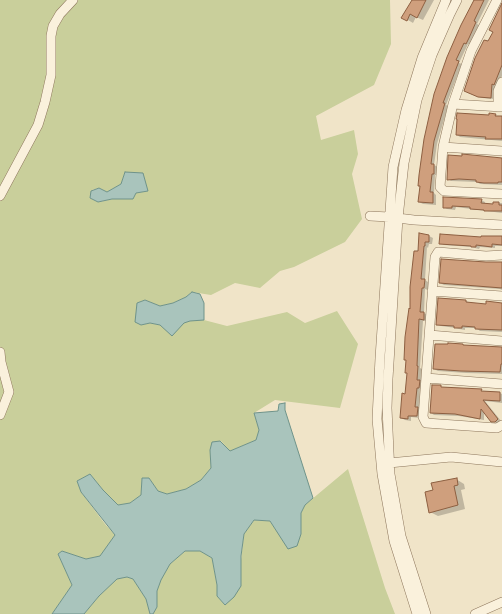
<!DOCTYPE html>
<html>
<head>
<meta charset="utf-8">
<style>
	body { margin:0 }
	canvas { display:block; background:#f0e4c8 }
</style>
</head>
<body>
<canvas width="502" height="614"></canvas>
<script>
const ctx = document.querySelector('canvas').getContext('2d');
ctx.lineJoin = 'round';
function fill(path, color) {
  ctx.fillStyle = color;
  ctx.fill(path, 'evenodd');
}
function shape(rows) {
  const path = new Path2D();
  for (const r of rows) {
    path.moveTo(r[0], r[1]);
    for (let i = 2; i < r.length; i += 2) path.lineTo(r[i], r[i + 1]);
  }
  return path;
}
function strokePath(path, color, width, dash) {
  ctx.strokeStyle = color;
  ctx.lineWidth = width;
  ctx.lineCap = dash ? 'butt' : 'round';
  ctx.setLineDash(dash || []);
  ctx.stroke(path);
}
const green = shape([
	[0,0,390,0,391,44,374,85,316,116,321,140,354,130,358,154,352,174,362,219,345,242,294,267,280,271,260,288,235,283,211,295,192,292,186,297,173,303,160,306,145,300,137,303,137,314,141,325,150,323,160,325,165,329,190,320,204,320,227,326,287,312,305,323,337,311,358,344,340,408,275,400,254,413,259,430,256,440,230,451,221,441,210,450,211,468,201,480,186,489,167,494,158,491,149,478,142,478,141,495,130,503,118,505,103,490,90,474,77,481,81,492,105,524,115,535,101,556,86,559,62,551,58,554,72,585,52,614,0,614],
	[125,172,148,191,136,193,133,199,112,199,99,202,90,198,92,190,99,188,107,192,121,184],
	[348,469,385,588,395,614,153,614,157,607,157,591,160,580,170,564,185,551,200,551,212,558,217,585,217,596,225,605,240,569,244,534,254,520,270,521,277,531,301,534,301,513,305,505],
	[127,577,133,579,146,599,150,614,84,614,99,596,117,578]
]);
const water = shape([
	[125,172,143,173,148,191,136,193,133,199,112,199,98,202,90,198,91,191,99,188,107,192,121,184,125,172],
	[192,292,200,294,204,303,204,320,190,321,184,323,172,336,160,325,150,323,141,325,135,322,137,303,145,300,160,306,173,303,186,297,192,292],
	[285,403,285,410,313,498,305,505,301,513,301,534,297,546,288,549,270,521,254,520,244,534,241,556,241,586,234,597,225,605,217,596,217,585,212,558,200,551,185,551,170,564,161,580,157,591,157,607,153,614,150,614,146,599,133,579,127,577,117,579,99,596,84,614,52,614,72,585,58,554,62,551,86,559,100,556,115,535,81,492,77,481,90,474,103,490,118,505,130,503,141,495,142,478,149,478,158,491,167,494,186,489,201,480,211,468,210,450,212,442,220,441,230,451,256,440,259,430,254,413,278,411,279,404,285,403]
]);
const shadow = shape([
	[413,0,434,0,423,20,416,17,413,23,403,17],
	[476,0,489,0,477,24,479,25,470,45,468,44,459,63,462,64,446,105,448,106,437,144,434,165,438,167,437,175,435,175,434,193,436,195,436,205,423,204,419,202,421,187,419,186,425,139],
	[502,62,502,76,498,86,495,85,494,99,482,98,468,93],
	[495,115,502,118,502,141,460,137,457,135,490,117],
	[502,159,502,185,480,184,477,182,451,181,448,179],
	[481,200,485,202,485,204,494,205,494,203,502,203,502,213,456,207,455,210,447,209,444,207],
	[420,234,429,236,433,238,432,244,429,244,428,248,427,247,425,280,428,282,428,290,425,289,424,313,428,315,427,321,423,321,420,368,422,369,421,382,423,383,422,390,420,389,419,409,421,410,420,418,411,417,411,421,405,420,401,418,406,395,411,310],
	[502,237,502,246,495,246,495,248,480,247,479,249,475,248,472,247,444,245,441,243],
	[485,263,502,263,502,290,500,289,444,285,440,283],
	[439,299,466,301,470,303,487,305,502,304,502,332,480,331,476,328,465,328,465,330,459,329,456,328,441,326,437,324],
	[466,347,502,348,502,374,466,373,438,371,434,369],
	[433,386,500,393,502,394,502,403,485,401,501,421,499,423,496,423,492,421,484,412,484,420,459,416,434,415,431,413],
	[456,479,464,484,465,489,461,490,465,509,438,516,430,512]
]);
const building = shape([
	[412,0,426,0,417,18,410,14,407,21,401,18,412,0],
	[474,0,484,0,474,21,476,22,469,38,466,44,464,43,456,60,459,61,443,103,445,103,434,141,431,164,434,164,434,174,432,174,430,192,433,192,433,203,418,202,420,186,418,186,419,175,424,139,434,94,447,57,461,25,474,0],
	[502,3,502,65,494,85,492,84,491,98,478,97,464,91,475,58,484,40,488,41,493,32,489,30,502,3],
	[457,113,489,115,489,113,496,114,495,116,502,116,502,139,485,139,486,137,456,135,457,119,456,119,457,113],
	[462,154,502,158,502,182,498,182,498,183,484,183,476,182,476,180,459,179,447,180,448,155,462,156,462,154],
	[443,197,482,199,481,203,493,204,493,202,499,202,499,205,502,205,502,211,484,211,484,210,470,209,470,207,452,206,452,208,443,208,443,197],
	[419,233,429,235,429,242,425,242,425,246,424,246,421,279,425,279,424,288,422,288,420,312,424,312,424,320,419,319,417,366,418,366,417,380,420,380,419,388,417,388,415,407,418,407,417,416,408,416,408,419,400,418,402,393,405,394,407,373,405,373,406,360,404,360,405,337,409,308,410,309,410,287,414,251,418,251,419,233],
	[440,234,481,237,481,236,502,236,502,245,492,244,492,247,476,245,476,247,471,247,471,246,439,244,440,234],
	[441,259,486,262,502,262,502,288,439,283,441,259],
	[438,298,466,300,466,302,486,304,486,301,502,303,502,330,475,329,475,327,462,326,462,328,454,328,454,326,436,325,438,298],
	[448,343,463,344,463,345,502,347,502,364,501,364,500,372,461,371,433,369,435,344,448,344,448,343],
	[432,385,441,385,441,387,482,389,481,391,500,392,500,401,483,400,498,419,495,422,491,422,481,409,480,419,455,414,430,413,432,385],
	[457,478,458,485,454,486,458,505,429,513,425,492,433,490,431,483,457,478]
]);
const minor = shape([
	[497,0,471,51,453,104,443,147,440,187,444,191,502,194],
	[453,104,502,107],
	[498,107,498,91,502,82],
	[443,147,502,151],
	[0,196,38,125,45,102,51,75,51,36,53,26,60,14,73,0],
	[370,216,389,217,414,220,502,225],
	[502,255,486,256,438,252,435,257,423,417,426,423,497,428,502,425],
	[432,291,502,296],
	[429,335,502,341],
	[0,352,1,362,9,392,0,415],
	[426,378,502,384],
	[389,463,451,457,502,462],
	[417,614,394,541,382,474,377,419,380,358,393,167,406,110,422,58,446,0],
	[426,614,401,536,390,474,387,408,388,379,398,218,404,163,417,100,432,55,450,14,457,0],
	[475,614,502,602]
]);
fill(green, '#c9cf9b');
fill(water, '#a9c4bc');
strokePath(water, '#6f938a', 1);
fill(shadow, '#0003');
fill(building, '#cf9f7d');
strokePath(building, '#8d5f41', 1);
strokePath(minor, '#8d765c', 10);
strokePath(minor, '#faf1dc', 9);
</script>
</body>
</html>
